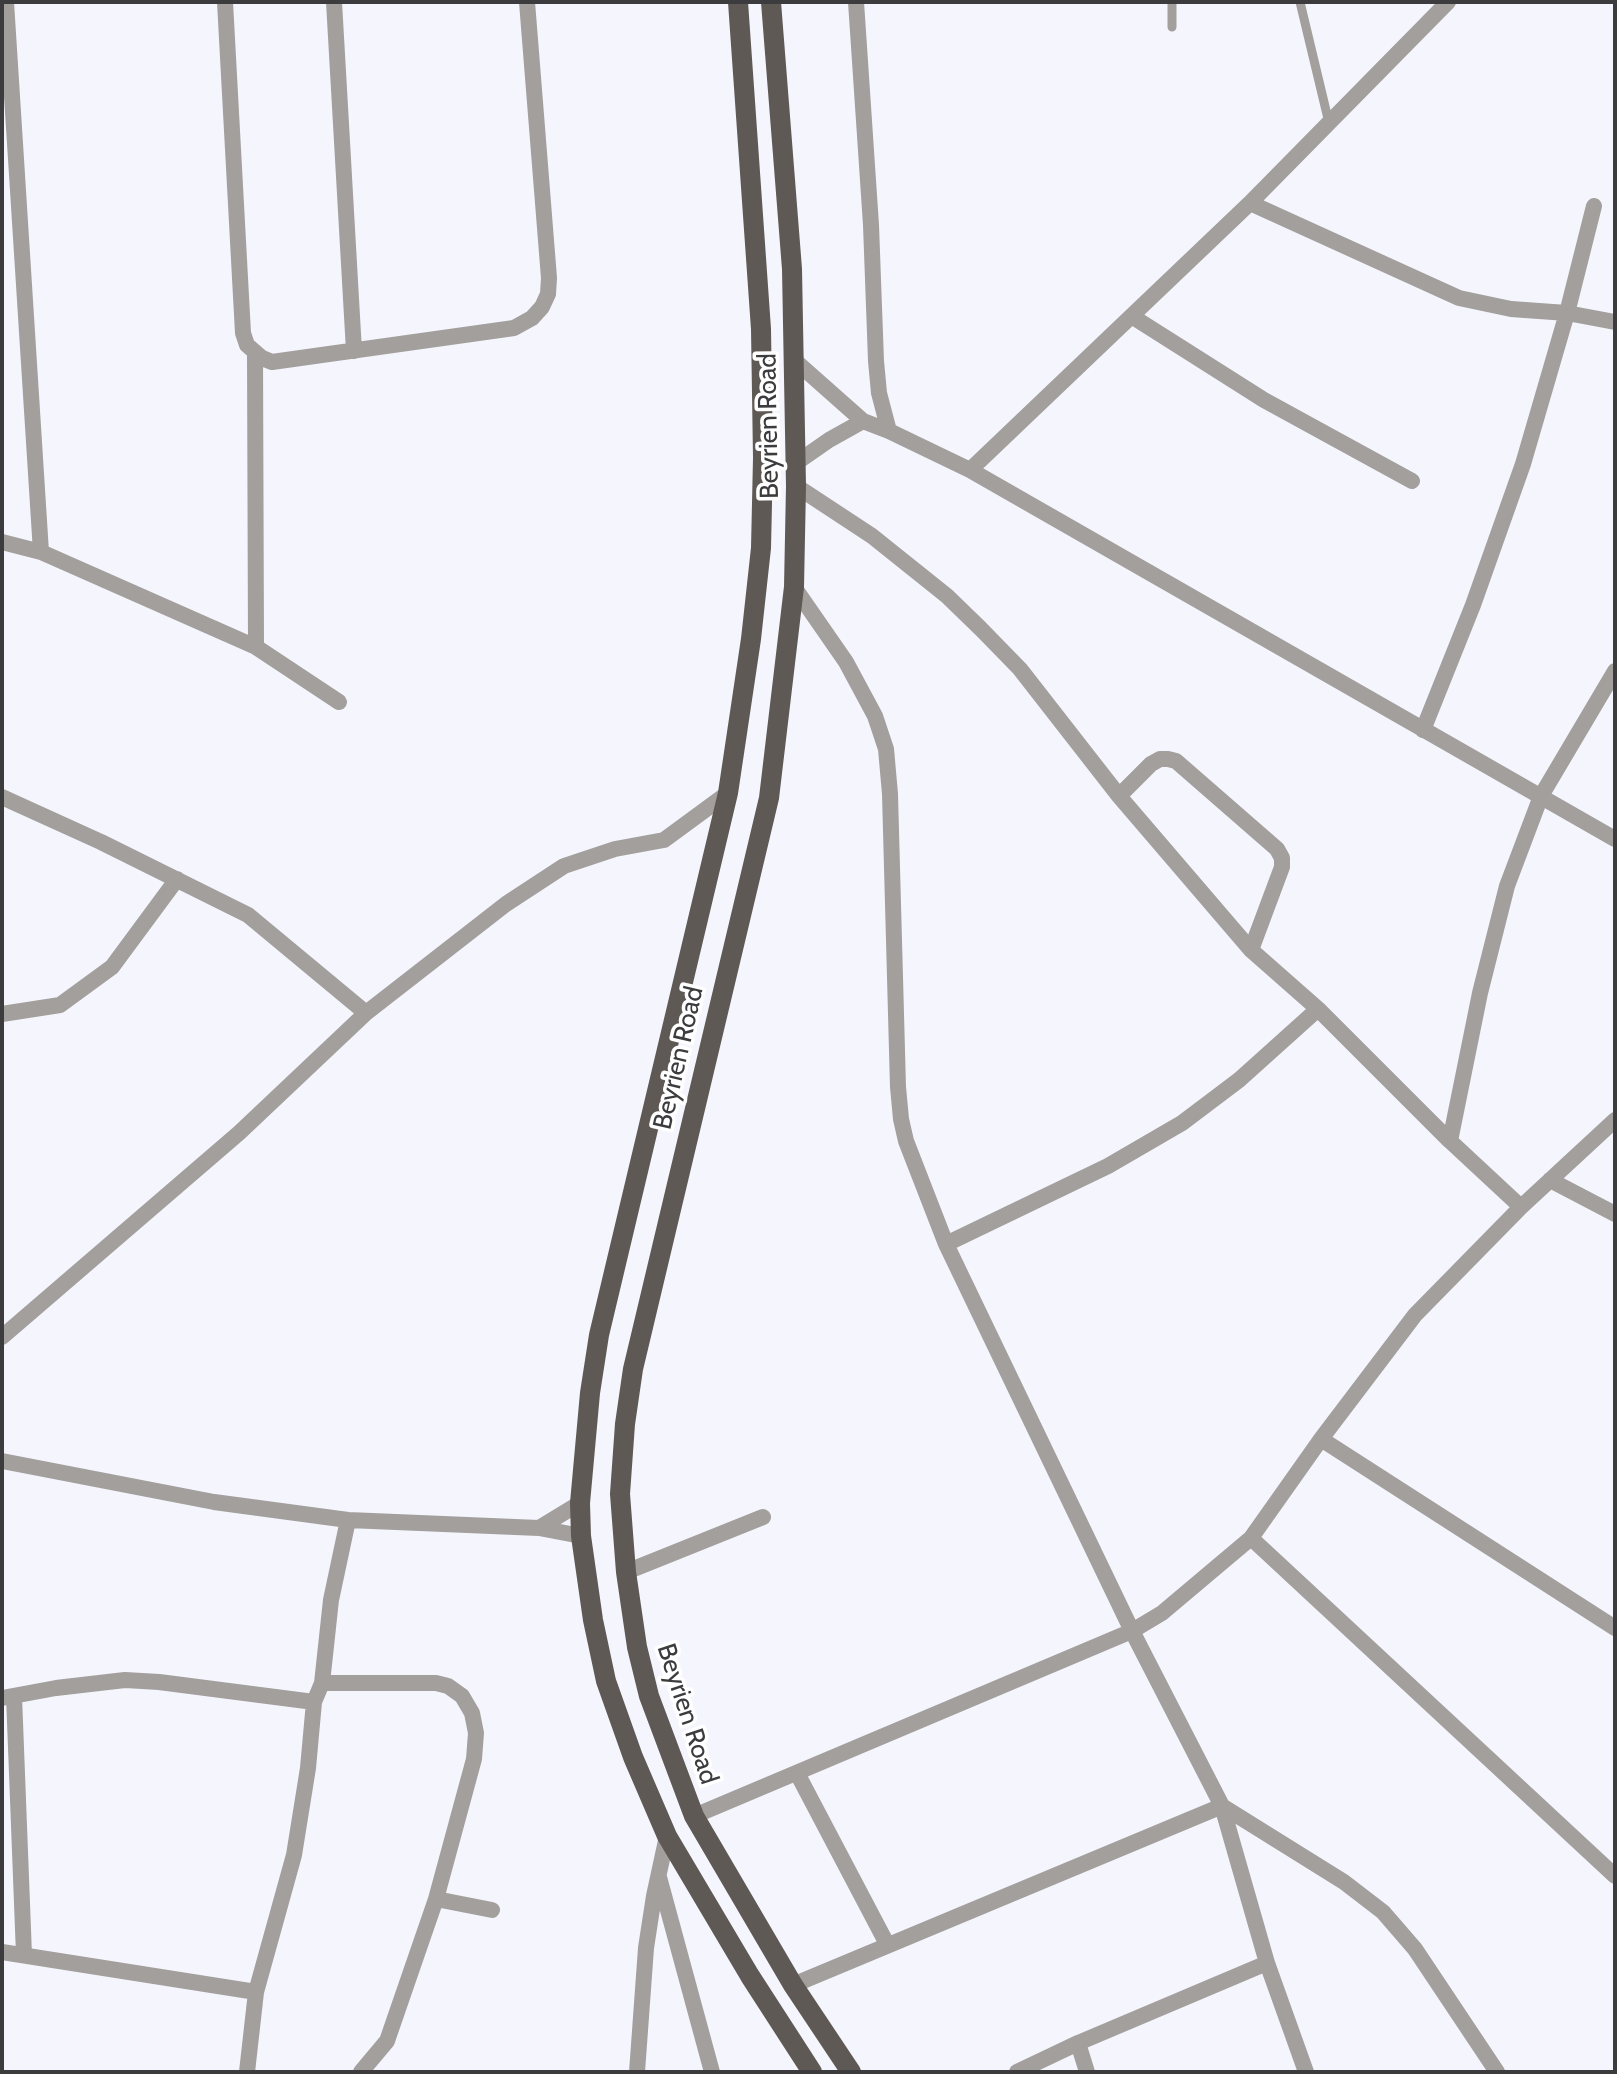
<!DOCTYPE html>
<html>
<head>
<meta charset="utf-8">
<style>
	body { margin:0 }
	#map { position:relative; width:1617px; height:2074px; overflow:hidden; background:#f5f5fd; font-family:Cabin,sans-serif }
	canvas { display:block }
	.frame { position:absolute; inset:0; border:4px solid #3c3c3f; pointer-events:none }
</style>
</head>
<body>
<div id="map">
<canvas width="1617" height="2074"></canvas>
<div class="frame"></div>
</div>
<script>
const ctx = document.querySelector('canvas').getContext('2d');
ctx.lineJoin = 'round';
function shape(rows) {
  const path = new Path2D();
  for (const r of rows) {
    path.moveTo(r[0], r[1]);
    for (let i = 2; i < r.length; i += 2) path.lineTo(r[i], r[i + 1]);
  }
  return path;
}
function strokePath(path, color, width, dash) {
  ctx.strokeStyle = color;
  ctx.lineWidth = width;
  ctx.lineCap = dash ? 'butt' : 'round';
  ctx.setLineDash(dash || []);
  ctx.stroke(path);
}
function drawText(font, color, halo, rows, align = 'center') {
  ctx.font = font + ' Cabin,sans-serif';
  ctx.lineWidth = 7;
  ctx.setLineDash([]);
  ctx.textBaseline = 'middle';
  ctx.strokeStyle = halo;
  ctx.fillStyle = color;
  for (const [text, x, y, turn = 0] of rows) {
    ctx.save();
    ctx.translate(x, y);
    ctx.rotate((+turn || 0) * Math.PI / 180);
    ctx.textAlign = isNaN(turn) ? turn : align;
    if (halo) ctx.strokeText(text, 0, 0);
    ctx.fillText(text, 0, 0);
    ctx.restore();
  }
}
const lane = shape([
	[1172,2,1172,27],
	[1300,2,1329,123]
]);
const street = shape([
	[6,2,41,552],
	[225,2,243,333,247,345,262,358,272,362,514,328,532,318,542,307,548,294,549,278,527,2],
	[334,2,354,351],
	[856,2,871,225,876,361,879,393,889,431],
	[1250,203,1459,298,1511,309,1567,313,1615,322],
	[1133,317,1264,400,1412,481],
	[255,352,256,647],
	[793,359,863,421,889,431,970,470,1615,839],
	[796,463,829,440,863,421],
	[970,470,1250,203,1448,2],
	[796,486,872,536,947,596,981,629,1020,669,1119,796,1251,950,1318,1009,1450,1141,1521,1207],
	[2,542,41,552,256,647,339,702],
	[794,587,846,662,875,716,886,749,890,794,898,1087,901,1119,906,1141,946,1244,1132,1631,1222,1806,1267,1963,1306,2072],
	[1423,730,1473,605,1523,464,1567,313,1594,206],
	[1119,796,1151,764,1160,759,1168,759,1176,761,1277,849,1282,858,1282,867,1251,950],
	[2,797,101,842,248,915,366,1013],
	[2,1014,60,1005,112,967,177,879],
	[1450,1141,1480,993,1507,886,1541,796,1615,671],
	[1550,1180,1615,1214],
	[946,1244,1108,1166,1182,1123,1239,1080,1318,1009],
	[2,1337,239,1133,366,1013,506,904,564,866,615,849,664,840,728,793],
	[1321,1439,1615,1628],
	[2,1461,214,1502,348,1520,539,1528,581,1536],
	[539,1528,580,1503],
	[1251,1538,1615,1876],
	[626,1572,763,1517],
	[322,1683,436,1683,448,1686,462,1696,472,1713,476,1733,474,1759,436,1899,387,2041,361,2072],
	[14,1696,24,1955],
	[2,1698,56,1688,125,1680,159,1682,314,1702,322,1683,331,1600,348,1520],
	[797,1773,887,1944],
	[694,1816,1132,1631,1162,1613,1251,1538,1321,1439,1415,1315,1521,1207,1615,1120],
	[659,1877,712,2072],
	[436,1899,492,1910],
	[2,1952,256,1992],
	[793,1985,1222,1806,1344,1882,1383,1912,1415,1949,1497,2072],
	[1078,2043,1087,2072],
	[247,2072,256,1992,294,1855,308,1768,314,1702],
	[637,2072,646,1948,654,1896,667,1836],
	[1017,2072,1078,2043,1267,1963]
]);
const primary = shape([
	[738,2,761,329,763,458,761,548,751,639,728,793,599,1335,590,1393,580,1503,581,1536,593,1620,606,1681,633,1757,667,1836,750,1976,812,2072],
	[771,2,792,269,796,486,794,587,769,798,633,1369,625,1424,620,1494,626,1572,637,1647,649,1696,694,1816,793,1985,851,2072]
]);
const streetNames = [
	["Beyrien Road",769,426,-91],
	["Beyrien Road",679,1058,-77],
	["Beyrien Road",687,1714,72]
];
strokePath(lane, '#a29f9d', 9);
strokePath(street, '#a29f9d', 16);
strokePath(primary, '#5f5955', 20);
drawText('26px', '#3c3c3f', '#fff', streetNames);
</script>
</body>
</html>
